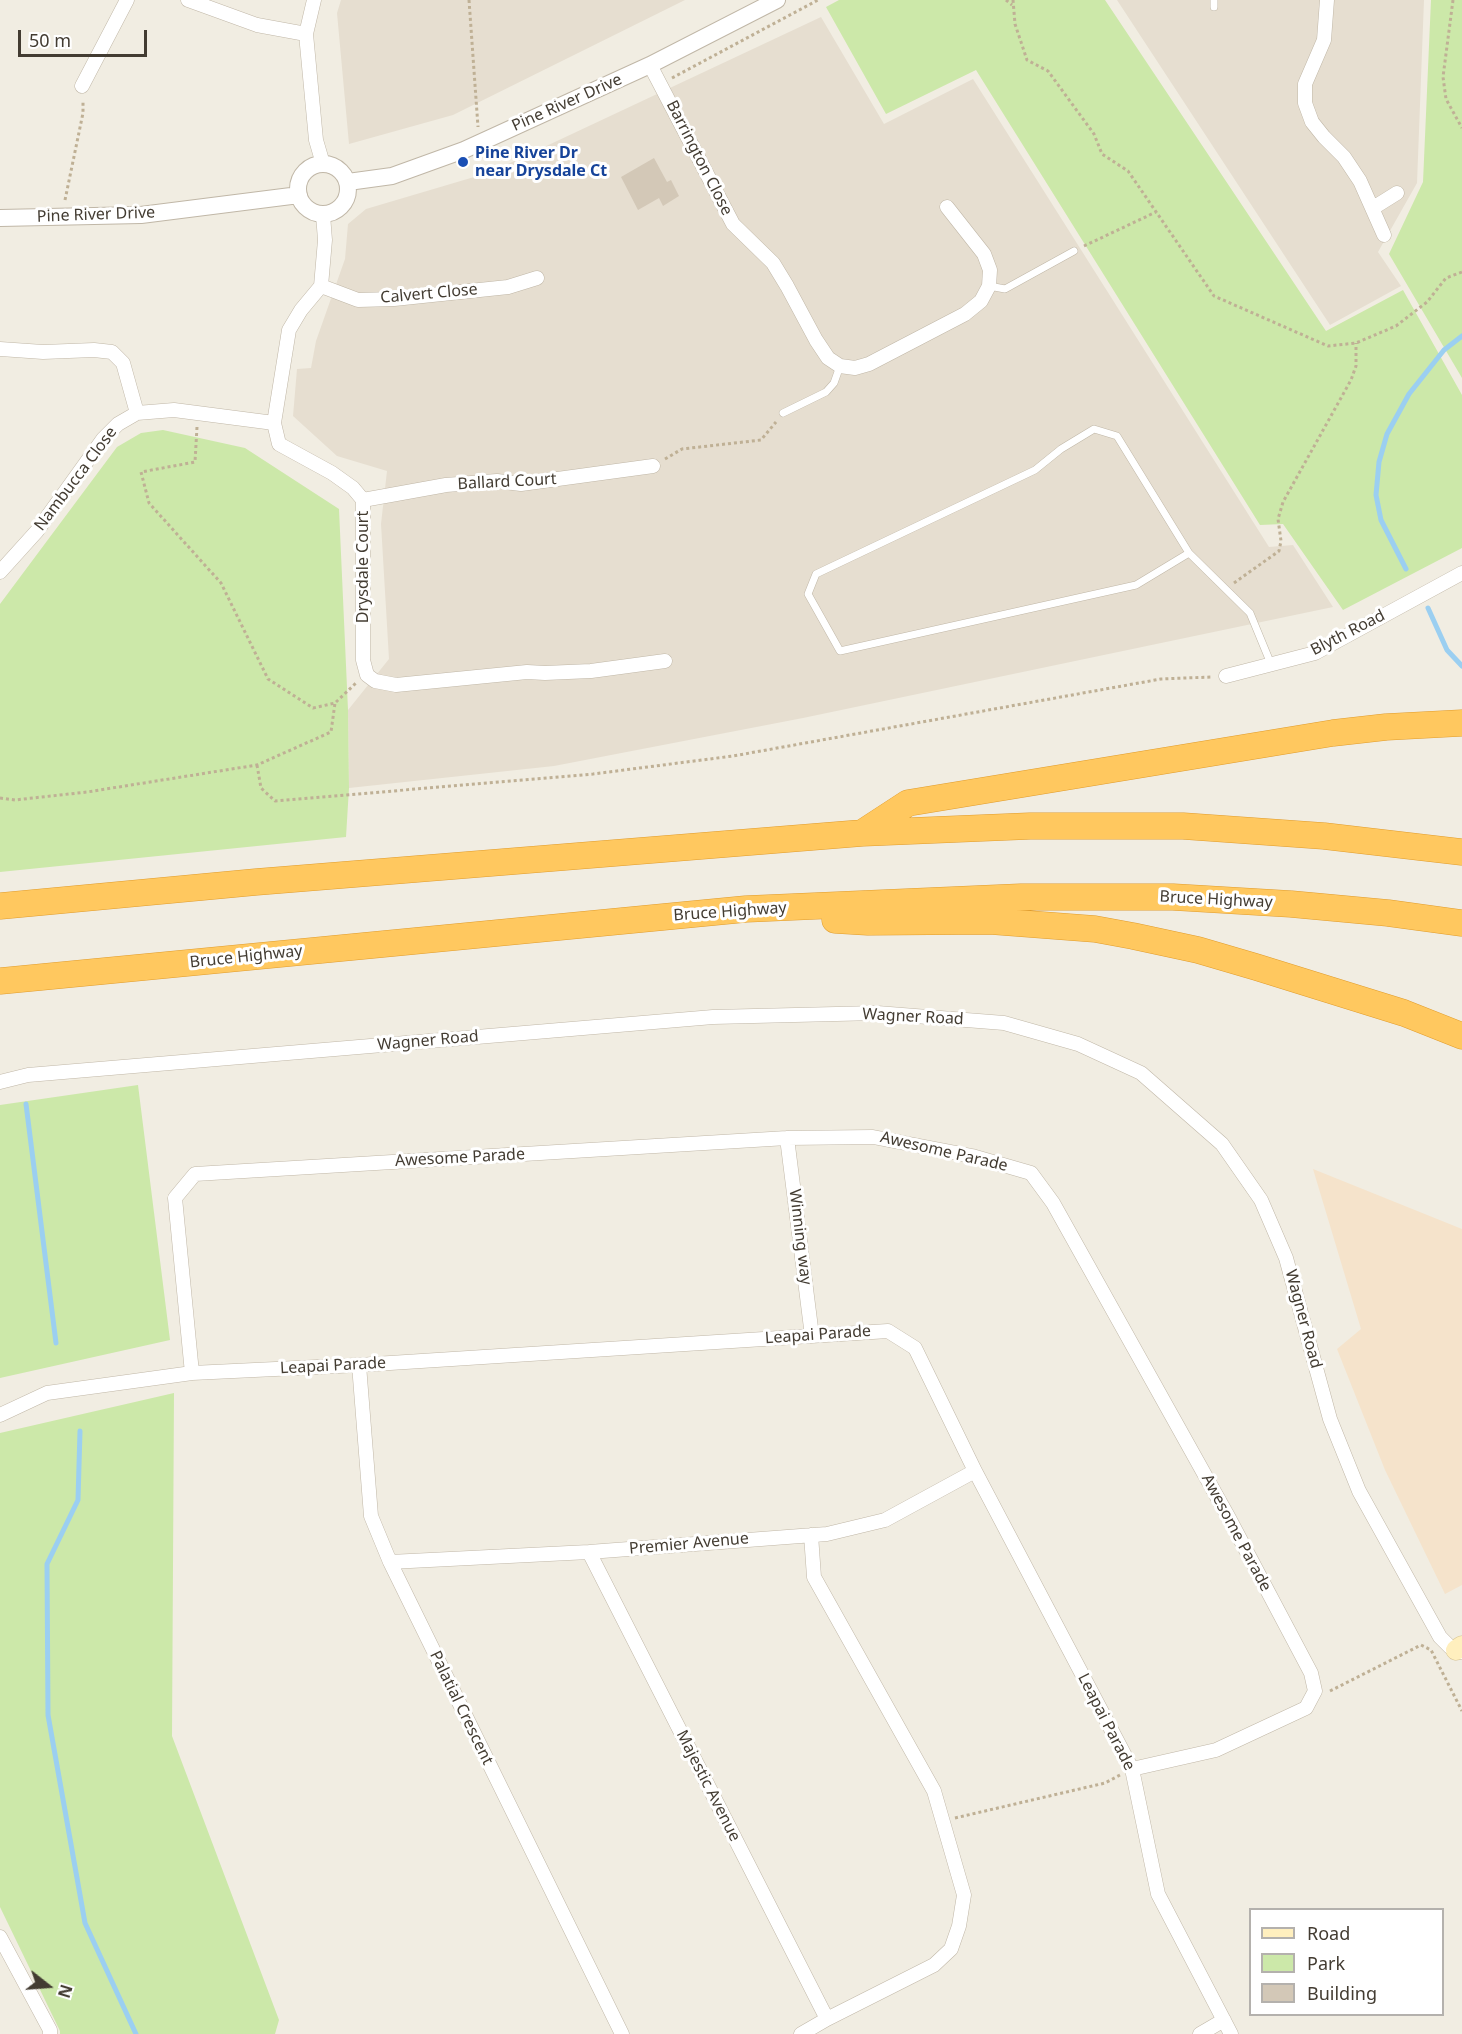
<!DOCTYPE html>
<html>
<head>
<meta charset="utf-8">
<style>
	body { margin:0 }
	#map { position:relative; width:1462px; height:2034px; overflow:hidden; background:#f1ede2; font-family:"Noto Sans",sans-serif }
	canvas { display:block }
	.legend { position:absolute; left:1249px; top:1908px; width:195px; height:108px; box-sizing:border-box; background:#fff; border:2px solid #b4b1ad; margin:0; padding:8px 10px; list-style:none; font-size:18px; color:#433c32 }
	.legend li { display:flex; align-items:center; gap:12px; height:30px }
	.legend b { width:30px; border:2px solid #b4b1ad }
	.north { position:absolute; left:18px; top:1956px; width:60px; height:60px; -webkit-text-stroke:4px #fff; paint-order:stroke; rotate:107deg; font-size:16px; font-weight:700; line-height:24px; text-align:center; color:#433c32 }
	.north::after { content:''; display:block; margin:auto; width:21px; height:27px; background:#433c32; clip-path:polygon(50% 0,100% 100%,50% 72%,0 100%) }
	.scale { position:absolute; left:18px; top:30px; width:129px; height:27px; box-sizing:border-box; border:3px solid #433c32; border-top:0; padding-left:8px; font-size:18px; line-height:21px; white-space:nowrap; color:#433c32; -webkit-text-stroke:4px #fff; paint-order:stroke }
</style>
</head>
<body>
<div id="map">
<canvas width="1462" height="2034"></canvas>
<ul class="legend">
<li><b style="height:8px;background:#ffefbe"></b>Road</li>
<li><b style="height:16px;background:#cce8a9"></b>Park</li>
<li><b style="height:16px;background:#d3c8b7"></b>Building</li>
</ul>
<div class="north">N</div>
<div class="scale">50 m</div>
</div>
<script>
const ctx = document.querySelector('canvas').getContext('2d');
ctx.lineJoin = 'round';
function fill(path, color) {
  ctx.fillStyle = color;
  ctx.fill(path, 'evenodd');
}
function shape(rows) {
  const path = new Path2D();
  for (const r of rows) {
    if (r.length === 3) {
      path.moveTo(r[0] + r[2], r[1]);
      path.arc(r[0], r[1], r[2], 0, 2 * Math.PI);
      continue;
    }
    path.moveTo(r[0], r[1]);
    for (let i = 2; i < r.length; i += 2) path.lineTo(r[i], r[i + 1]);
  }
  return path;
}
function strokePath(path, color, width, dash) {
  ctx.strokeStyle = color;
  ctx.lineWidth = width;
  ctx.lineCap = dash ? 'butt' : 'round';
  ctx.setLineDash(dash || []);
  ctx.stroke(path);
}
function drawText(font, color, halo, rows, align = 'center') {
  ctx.font = font + ' "Noto Sans",sans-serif';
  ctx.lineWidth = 6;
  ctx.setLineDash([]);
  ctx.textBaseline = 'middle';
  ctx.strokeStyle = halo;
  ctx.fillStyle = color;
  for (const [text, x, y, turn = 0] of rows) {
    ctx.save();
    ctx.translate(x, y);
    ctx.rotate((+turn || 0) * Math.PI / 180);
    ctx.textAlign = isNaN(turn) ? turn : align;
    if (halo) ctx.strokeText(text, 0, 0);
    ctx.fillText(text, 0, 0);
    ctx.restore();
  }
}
const residential = shape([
	[341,0,685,0,453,115,349,144,337,13],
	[1117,0,1424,0,1417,183,1378,252,1401,286,1330,325],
	[821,17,884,124,973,79,1269,547,1293,545,1333,607,803,718,554,766,349,788,348,710,389,659,381,524,387,471,337,456,293,416,297,369,311,368,316,341,345,259,348,224,366,209,491,172]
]);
const commercial = shape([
	[1313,1169,1462,1229,1462,1585,1445,1594,1385,1470,1337,1349,1361,1329]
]);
const green = shape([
	[839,0,1105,0,1326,331,1403,290,1462,395,1462,548,1343,610,1283,524,1260,525,976,70,886,114,826,7],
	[1431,0,1462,0,1462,378,1389,254,1423,182],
	[163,430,245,448,339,509,348,710,349,788,346,837,0,872,0,604,117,447,141,433],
	[138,1085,170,1340,0,1378,0,1105],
	[174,1393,172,1736,279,2020,275,2034,60,2034,60,2031,0,1907,0,1433]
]);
const stream = shape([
	[1406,569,1381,520,1376,495,1379,462,1387,434,1409,394,1444,350,1462,336],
	[1428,608,1447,650,1462,666],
	[26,1104,56,1343],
	[80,1431,78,1500,47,1564,48,1715,85,1923,136,2034]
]);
const building = shape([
	[654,158,667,182,671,180,679,196,663,206,659,198,638,210,621,177]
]);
const path = shape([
	[469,0,478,127],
	[1006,0,1012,5],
	[1013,0,1015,24,1027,60,1048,71,1094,134,1102,154,1128,171,1214,296,1328,346,1356,343,1396,326,1427,302,1446,278,1462,272],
	[1453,0,1443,77,1446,99,1462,128],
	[672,78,818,0],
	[65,200,83,113,83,100],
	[1084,246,1156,212],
	[197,427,195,462,141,472,149,503,221,583,268,679,313,708,335,703,356,683],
	[665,459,682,449,761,440,776,422],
	[1234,583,1279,551,1281,541,1278,519,1283,502,1351,380,1356,366,1356,343],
	[257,765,261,788,275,801,593,774,733,756,1161,679,1211,677],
	[0,798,15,800,87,792,257,765,331,732,335,703],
	[1330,1691,1421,1645,1431,1650,1462,1711],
	[955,1818,1105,1783,1120,1775]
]);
const service = shape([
	[1214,7,1214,0],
	[989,286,1005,289,1074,251],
	[783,413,826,392,834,383,840,366],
	[1189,553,1117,436,1094,429,1061,449,1035,470,816,574,808,594,840,651,1136,585,1189,553,1250,613,1271,664]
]);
const minor = shape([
	[188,0,257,25,306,34],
	[314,0,306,34,316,140,323,164],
	[1327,0,1324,40,1305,84,1305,103,1312,122,1324,137,1344,157,1360,181,1384,235],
	[650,65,733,224,773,263,787,286,816,340,828,358,840,366,855,368,869,364,965,314,981,301,989,286,990,270,984,254,947,207],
	[82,86,127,0],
	[1373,208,1397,193],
	[323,215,325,240,321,286,301,310,289,330,274,423,279,444,332,473,353,488,363,500,363,660,367,675,375,681,396,685,527,672,545,673,591,671,665,661],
	[321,286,358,300,394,299,508,287,537,278],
	[0,349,43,352,94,350,112,352,123,363,137,413],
	[363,500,446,485,497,481,521,484,653,466],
	[0,572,37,531,103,439,118,424,137,413,174,410,274,423],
	[1226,676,1315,653,1462,573],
	[0,1082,28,1075,713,1017,877,1013,1004,1023,1078,1044,1141,1073,1222,1144,1261,1200,1286,1258,1330,1419,1359,1491,1440,1637,1450,1647,1462,1652],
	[787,1138,812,1336],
	[359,1365,371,1516,390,1562,622,2034],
	[192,1373,175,1198,195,1174,787,1138,873,1137,972,1156,1031,1173,1053,1203,1230,1520,1311,1673,1315,1691,1306,1708,1216,1750,1132,1769],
	[0,1415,47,1393,192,1373,359,1365,888,1331,915,1348,975,1471,1132,1769,1158,1894,1231,2034],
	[589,1552,827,2019],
	[390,1562,589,1552,827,1534,885,1520,975,1471],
	[0,1937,50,2030,50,2034],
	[801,2034,827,2019,934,1965,951,1949,959,1926,964,1895,934,1791,814,1577,811,1535],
	[1200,2034,1224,2020]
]);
const tertiary = shape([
	[323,189,25],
	[348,182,392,176,464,150,650,65,777,0],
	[0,218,141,215,299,195]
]);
const secondary = shape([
	[1456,1650,1462,1646]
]);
const motorway = shape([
	[862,833,908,803,1333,733,1386,727,1462,723],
	[0,906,256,882,862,833,1030,826,1183,826,1324,836,1462,852],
	[835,920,868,922,990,921,1095,929,1133,936,1198,950,1256,967,1404,1013,1462,1036],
	[0,981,746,909,1021,897,1173,897,1291,904,1388,913,1462,923]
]);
const markers = [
	[463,162,6,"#1a4fb4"]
];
const streetNames = [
	["Pine River Drive",567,103,-24],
	["Barrington Close",699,158,63],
	["Pine River Drive",96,215,-2],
	["Calvert Close",429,294,-5],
	["Nambucca Close",76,479,-53],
	["Ballard Court",507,482,-3],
	["Drysdale Court",363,567,-90],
	["Blyth Road",1348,633,-27],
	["Bruce Highway",1216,900,3],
	["Bruce Highway",730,912,-4],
	["Bruce Highway",246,957,-6],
	["Wagner Road",913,1017,3],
	["Wagner Road",428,1041,-5],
	["Awesome Parade",944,1152,13],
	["Awesome Parade",460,1158,-3],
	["Winning way",800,1237,83],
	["Wagner Road",1303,1319,75],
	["Leapai Parade",818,1335,-4],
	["Leapai Parade",333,1366,-3],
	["Awesome Parade",1236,1533,62],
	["Premier Avenue",689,1544,-5],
	["Palatial Crescent",461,1708,64],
	["Leapai Parade",1106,1722,63],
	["Majestic Avenue",708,1786,63]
];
const transitNames = [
	["Pine River Dr",475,153],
	["near Drysdale Ct",475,171]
];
fill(residential, '#e6ded0');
fill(commercial, '#f5e3cb');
fill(green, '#cce8a9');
strokePath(stream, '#9bcff1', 5);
fill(building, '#d3c8b7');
strokePath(service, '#c0b7a7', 8);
strokePath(minor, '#c0b7a7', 15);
strokePath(tertiary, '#c0b7a7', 18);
strokePath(secondary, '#d6c392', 21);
strokePath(motorway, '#e09c2d', 27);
strokePath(path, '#bfb095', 3, [3, 3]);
strokePath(service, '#fff', 7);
strokePath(minor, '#fff', 14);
strokePath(tertiary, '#fff', 16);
strokePath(secondary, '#ffefbe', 20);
strokePath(motorway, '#ffc85f', 26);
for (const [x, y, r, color] of markers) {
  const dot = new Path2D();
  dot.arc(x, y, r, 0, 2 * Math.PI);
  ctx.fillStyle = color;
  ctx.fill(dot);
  strokePath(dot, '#fff', 2);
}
drawText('16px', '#433c32', '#fff', streetNames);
drawText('bold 16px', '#164399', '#fff', transitNames, 'left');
</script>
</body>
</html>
